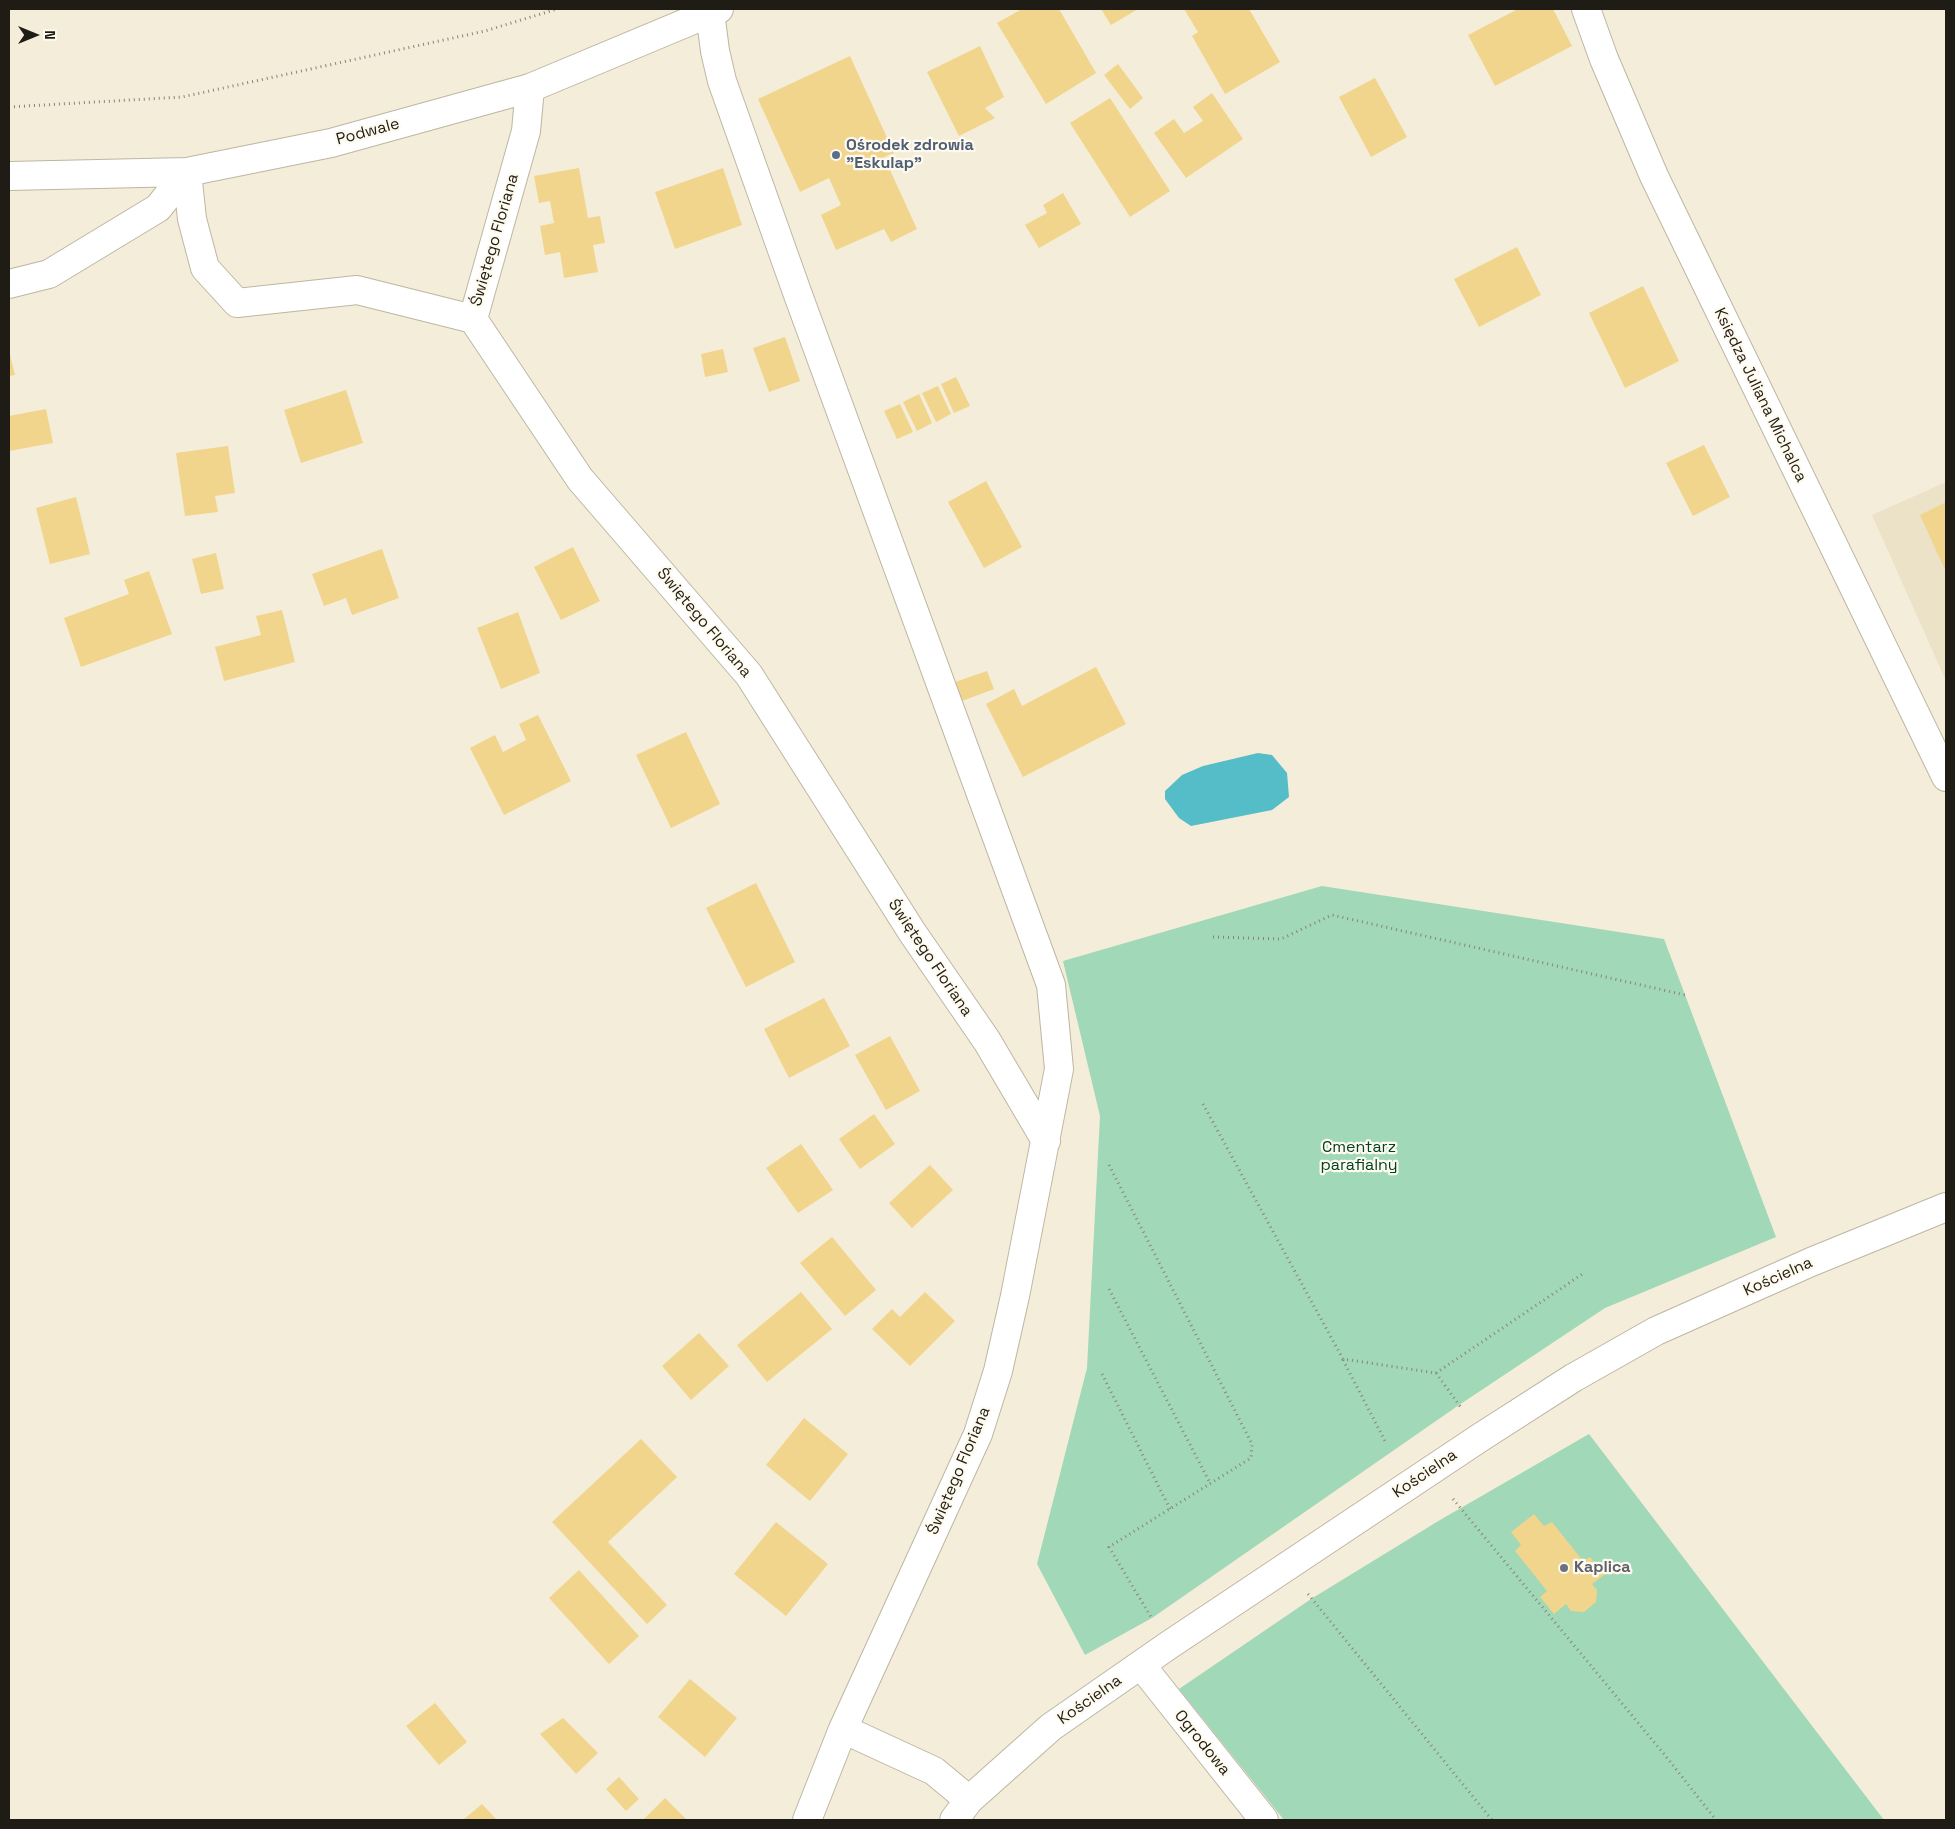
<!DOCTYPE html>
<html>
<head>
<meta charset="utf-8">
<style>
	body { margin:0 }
	#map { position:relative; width:1955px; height:1829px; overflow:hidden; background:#f4edd9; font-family:"Space Grotesk",sans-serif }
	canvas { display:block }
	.frame { position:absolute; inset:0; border:10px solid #1f1c15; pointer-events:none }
	.north { position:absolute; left:10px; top:10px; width:50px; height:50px; -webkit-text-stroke:4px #fefaee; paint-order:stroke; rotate:90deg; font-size:14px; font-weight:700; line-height:20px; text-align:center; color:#1f1c15 }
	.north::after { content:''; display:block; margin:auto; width:18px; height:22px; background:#1f1c15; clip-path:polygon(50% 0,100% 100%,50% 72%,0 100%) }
</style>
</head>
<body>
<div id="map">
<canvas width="1955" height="1829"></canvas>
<div class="frame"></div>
<div class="north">N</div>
</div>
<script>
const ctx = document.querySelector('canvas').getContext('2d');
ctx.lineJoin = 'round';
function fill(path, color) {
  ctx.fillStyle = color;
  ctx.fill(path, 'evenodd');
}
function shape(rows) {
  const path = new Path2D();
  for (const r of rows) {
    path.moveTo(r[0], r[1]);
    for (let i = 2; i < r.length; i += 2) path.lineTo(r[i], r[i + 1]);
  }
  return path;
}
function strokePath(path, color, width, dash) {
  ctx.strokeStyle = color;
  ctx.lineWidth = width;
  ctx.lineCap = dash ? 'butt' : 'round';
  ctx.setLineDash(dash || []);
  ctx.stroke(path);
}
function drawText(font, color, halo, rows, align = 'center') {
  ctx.font = font + ' "Space Grotesk",sans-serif';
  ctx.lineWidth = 4.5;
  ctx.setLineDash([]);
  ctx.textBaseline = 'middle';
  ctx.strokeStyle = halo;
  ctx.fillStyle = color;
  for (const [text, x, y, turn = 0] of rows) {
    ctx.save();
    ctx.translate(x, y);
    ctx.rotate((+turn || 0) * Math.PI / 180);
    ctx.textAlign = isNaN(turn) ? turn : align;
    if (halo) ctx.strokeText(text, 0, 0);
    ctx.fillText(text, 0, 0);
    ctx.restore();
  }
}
const built = shape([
	[1946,482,1946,681,1872,515]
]);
const green = shape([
	[1322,886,1664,939,1776,1237,1605,1308,1459,1405,1152,1618,1085,1655,1037,1564,1087,1368,1100,1116,1063,961],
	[1589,1434,1884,1820,1284,1820,1179,1689,1311,1599,1440,1520]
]);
const water = shape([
	[1258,753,1272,755,1287,773,1289,797,1272,810,1191,826,1179,818,1165,799,1165,791,1182,775,1203,766]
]);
const building = shape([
	[1022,9,1059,9,1096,73,1046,104,997,23],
	[1101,9,1138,9,1111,25],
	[1184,9,1249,9,1280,62,1225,94,1192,36,1198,32],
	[1518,9,1553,9,1572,46,1495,86,1468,35],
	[980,46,1004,97,985,108,995,118,959,136,927,72],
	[850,56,894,153,884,157,917,229,891,242,884,229,836,250,821,215,841,205,829,178,800,192,758,99],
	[1118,64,1143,98,1130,109,1104,75],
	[1375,78,1407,137,1371,157,1339,97],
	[1212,93,1243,139,1186,178,1154,133,1174,119,1184,133,1203,121,1193,107],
	[1110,98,1170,191,1130,217,1070,123],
	[579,168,588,218,600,216,605,243,593,245,598,272,564,278,560,252,545,255,540,226,554,223,550,201,539,203,534,176],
	[723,168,742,225,675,249,655,192],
	[1063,193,1081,224,1039,248,1025,225,1047,213,1043,205],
	[1517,247,1541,295,1479,327,1454,279],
	[1643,286,1679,361,1625,388,1589,313],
	[785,337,800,381,769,392,753,348],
	[723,349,728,372,705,377,701,354],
	[9,351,15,375,9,376],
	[956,377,970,406,954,413,941,384],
	[938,386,951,414,936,422,922,393],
	[346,390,363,443,301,463,284,410],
	[919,394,932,423,917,431,903,402],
	[900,404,913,432,897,439,884,411],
	[46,409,53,443,9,451,9,416],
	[1704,445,1730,497,1693,516,1666,463],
	[228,446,235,493,215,496,218,512,185,516,176,453],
	[986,481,1022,547,984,568,948,502],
	[76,497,90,554,50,564,36,508],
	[1946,502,1946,572,1920,515],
	[573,547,600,601,561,620,534,567],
	[382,549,399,598,352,615,346,598,324,606,312,574],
	[216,553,224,589,201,594,192,559],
	[149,571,172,634,81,667,64,618,129,594,124,580],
	[282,610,295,662,224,681,215,647,261,635,256,616],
	[518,612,540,673,501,689,477,628],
	[1096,667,1126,724,1023,777,986,704,1014,689,1022,706],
	[987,671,994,689,962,701,955,682],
	[538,715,571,781,504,815,470,748,495,735,503,752,526,740,519,724],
	[686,732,720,804,671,828,636,755],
	[756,883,795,962,746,987,706,908],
	[824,998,850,1046,789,1078,764,1029],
	[890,1036,920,1091,886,1110,855,1055],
	[874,1114,895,1144,860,1169,839,1139],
	[801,1144,833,1190,798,1213,766,1168],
	[930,1165,953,1190,912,1228,889,1203],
	[832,1237,876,1290,845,1316,800,1263],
	[801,1292,832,1329,767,1382,737,1345],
	[925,1292,955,1321,910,1366,872,1329,892,1309,900,1317],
	[699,1333,729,1366,691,1400,662,1366],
	[804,1418,848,1454,810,1501,766,1465],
	[641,1439,677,1477,608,1542,667,1605,647,1624,552,1522],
	[1534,1514,1544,1526,1552,1522,1583,1561,1590,1557,1604,1575,1592,1584,1597,1590,1596,1602,1584,1612,1571,1611,1566,1604,1554,1614,1540,1597,1547,1591,1515,1551,1521,1545,1511,1532],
	[776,1522,828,1564,786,1616,734,1574],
	[579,1570,639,1636,609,1664,549,1598],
	[690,1679,737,1718,705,1757,658,1717],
	[435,1703,467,1742,439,1765,406,1726],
	[563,1718,598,1753,576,1774,540,1734],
	[619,1777,639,1799,626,1811,606,1789],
	[665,1798,687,1820,643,1820],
	[482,1804,497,1820,463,1820]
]);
const path = shape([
	[9,107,182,97,485,31,557,9],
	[1213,937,1281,939,1332,915,1685,995],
	[1203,1104,1343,1359,1436,1373,1462,1409],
	[1109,1165,1252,1444,1251,1458,1109,1547,1151,1617],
	[1109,1289,1210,1483],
	[1343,1360,1385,1441],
	[1436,1373,1584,1273],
	[1102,1374,1170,1509],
	[1453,1499,1668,1759,1716,1820],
	[1308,1594,1492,1820]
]);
const minor = shape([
	[1586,9,1604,59,1654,176,1946,777],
	[710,12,715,51,722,81,797,292,1051,985,1059,1069,1015,1296,998,1371,978,1434,843,1729,934,1771,969,1800],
	[530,88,526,131,473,319,580,479,749,675,912,932,987,1041,1046,1141],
	[187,172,192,219,205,268,237,303,357,290,473,319],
	[9,176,187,172,331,143,530,88,719,9],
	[9,284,49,274,158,208,187,172],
	[1141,1665,1264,1820],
	[807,1820,843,1729],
	[954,1820,969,1800,1051,1727,1169,1645,1481,1437,1573,1378,1656,1331,1811,1262,1946,1207]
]);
const markers = [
	[836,155,5,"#5c6f8a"],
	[1564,1568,5,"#6b7280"]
];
const streetNames = [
	["Podwale",368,132,-15],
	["Świętego Floriana",495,240,-74],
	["Księdza Juliana Michalca",1760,395,64],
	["Świętego Floriana",704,623,50],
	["Świętego Floriana",930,958,56],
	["Kościelna",1778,1277,-24],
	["Świętego Floriana",959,1471,-67],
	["Kościelna",1425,1474,-34],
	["Kościelna",1090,1700,-35],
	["Ogrodowa",1202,1743,51]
];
const serviceNames = [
	["Ośrodek zdrowia",846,146],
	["\"Eskulap\"",846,164]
];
const parkNames = [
	["Cmentarz",1359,1148],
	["parafialny",1359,1166]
];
const worshipNames = [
	["Kaplica",1574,1568]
];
fill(built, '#ece2c7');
fill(green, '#a1d8b8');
fill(water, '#54bdc7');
fill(building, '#f1d58c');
strokePath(minor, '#bdb6a3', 30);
strokePath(path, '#898476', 3, [1, 4]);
strokePath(minor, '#fff', 28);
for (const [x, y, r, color] of markers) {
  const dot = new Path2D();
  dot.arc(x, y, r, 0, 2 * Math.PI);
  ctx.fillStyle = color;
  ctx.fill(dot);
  strokePath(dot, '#fefaee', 2);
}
drawText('16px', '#1f1c15', '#fefaee', streetNames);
drawText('bold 16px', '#4e5e75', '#fefaee', serviceNames, 'left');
drawText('16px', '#004026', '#fefaee', parkNames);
drawText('bold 16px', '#5b616d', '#fefaee', worshipNames, 'left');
</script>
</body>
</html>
